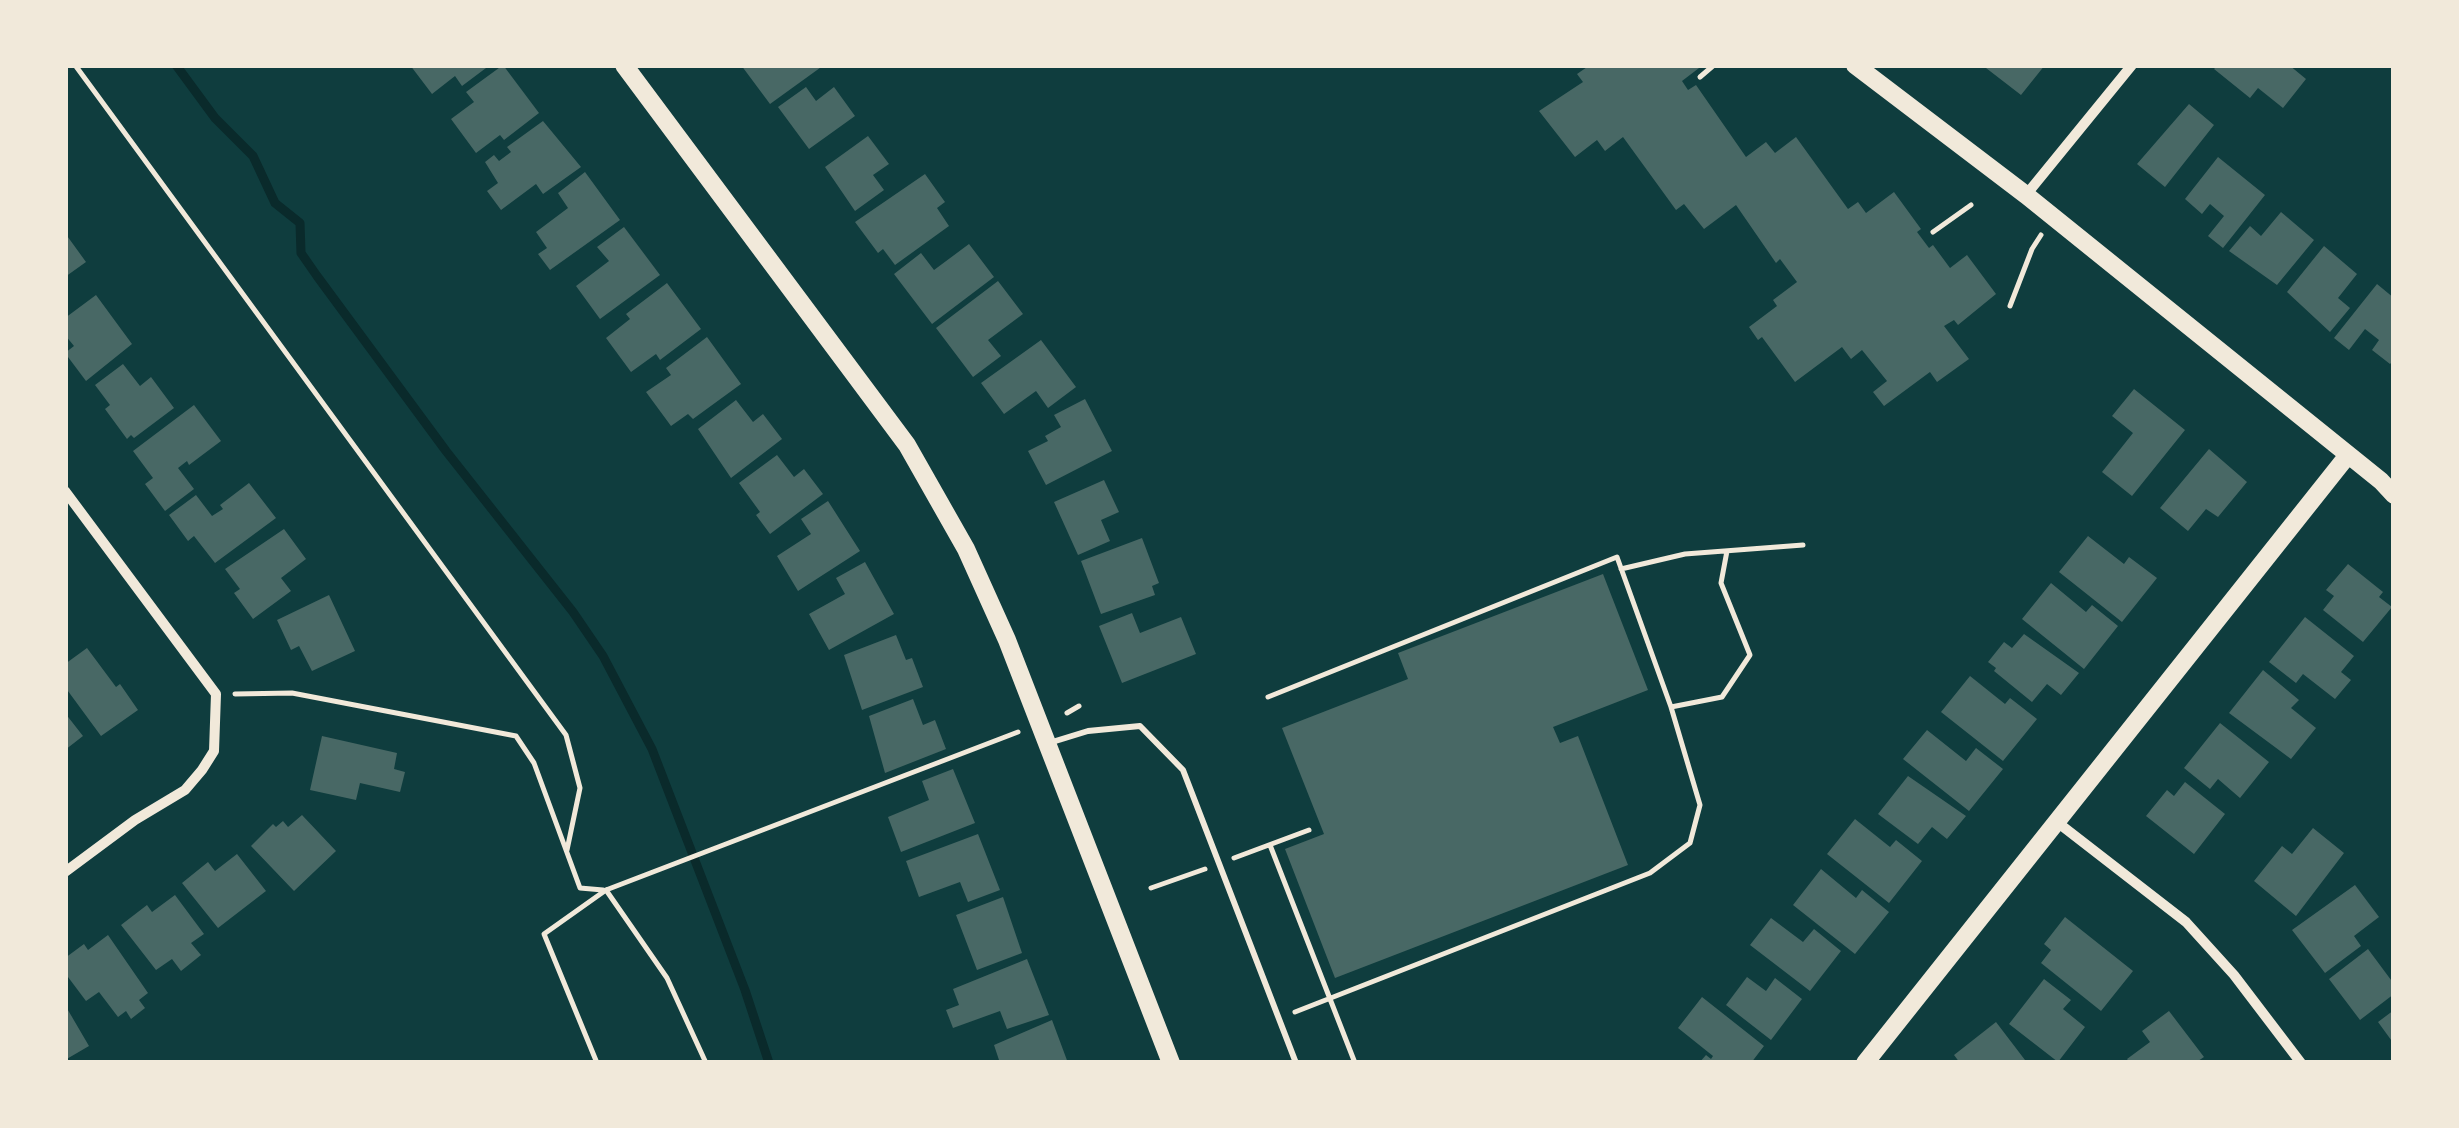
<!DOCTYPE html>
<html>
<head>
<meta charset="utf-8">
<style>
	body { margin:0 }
	#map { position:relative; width:2459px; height:1128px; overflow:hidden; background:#0f3d3e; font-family:Commissioner,sans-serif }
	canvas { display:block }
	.frame { position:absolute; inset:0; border:68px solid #f1e9da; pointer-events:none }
</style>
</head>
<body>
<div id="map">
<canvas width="2459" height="1128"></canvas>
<div class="frame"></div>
</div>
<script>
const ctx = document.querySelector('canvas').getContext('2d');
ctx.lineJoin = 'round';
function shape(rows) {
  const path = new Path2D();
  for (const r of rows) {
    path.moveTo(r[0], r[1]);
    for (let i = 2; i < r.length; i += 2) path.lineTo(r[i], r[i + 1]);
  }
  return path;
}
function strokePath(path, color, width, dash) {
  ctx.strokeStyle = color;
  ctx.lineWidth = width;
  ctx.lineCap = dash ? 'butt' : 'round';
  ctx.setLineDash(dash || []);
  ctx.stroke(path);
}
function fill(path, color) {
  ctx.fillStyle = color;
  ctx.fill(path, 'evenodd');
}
const stream = shape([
	[176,65,215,118,253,156,275,203,300,223,301,253,317,276,446,451,573,612,603,656,652,749,745,990,769,1063]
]);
const building = shape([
	[410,65,490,65,462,86,455,76,432,94],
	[503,65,539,113,504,140,500,135,476,153,451,119,474,102,466,92],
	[741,65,824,65,770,104],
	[1590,65,1703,65,1682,81,1688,90,1696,85,1746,157,1766,142,1775,153,1796,137,1848,209,1858,202,1866,213,1894,192,1921,229,1917,232,1929,248,1933,245,1950,268,1967,255,1996,294,1958,325,1954,320,1944,326,1969,359,1937,382,1930,372,1884,406,1873,392,1887,381,1862,350,1851,359,1842,347,1795,382,1762,337,1758,340,1749,327,1777,306,1773,300,1797,282,1780,259,1776,263,1736,205,1704,229,1684,204,1676,210,1623,137,1605,151,1597,140,1575,157,1539,111,1583,82,1577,74],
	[1989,65,2045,65,2021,95,1986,68],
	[2218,65,2289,65,2306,79,2283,108,2258,88,2250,98,2214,69],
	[806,87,816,101,834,87,855,116,809,149,778,107],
	[2189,104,2214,125,2165,187,2137,164],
	[543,121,581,167,543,194,536,184,501,210,487,191,498,183,485,162,494,155,499,161,511,152,507,147],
	[868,136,889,164,873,175,884,190,855,211,825,167],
	[2218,157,2265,195,2223,248,2208,236,2224,216,2210,204,2202,214,2185,199],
	[585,172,620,220,550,270,538,254,547,248,536,232,568,208,558,193],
	[925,174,945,202,937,208,949,226,895,265,883,249,878,253,855,222],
	[2281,212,2314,240,2277,285,2229,251,2250,226,2261,236],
	[624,227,660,275,600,319,576,286,609,261,597,247],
	[65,233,86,262,65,277],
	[969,244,994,277,932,324,894,274,921,253,934,270],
	[2324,246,2357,274,2338,298,2350,308,2330,332,2287,292],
	[998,281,1023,314,988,340,1001,356,973,377,936,328],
	[667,283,701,329,660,360,656,354,631,372,606,338,630,319,626,314],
	[2377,284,2394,298,2394,360,2390,364,2372,350,2379,340,2365,329,2349,350,2334,338],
	[96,295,132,344,86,381,65,353,74,346,65,335,65,318],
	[707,337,741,384,693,419,688,414,671,426,646,392,671,375,666,368],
	[1041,340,1076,387,1048,408,1036,391,1004,414,981,383],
	[123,364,140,386,151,377,174,408,134,438,131,435,127,439,105,409,110,405,95,385],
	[2134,389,2185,430,2132,496,2102,472,2133,433,2112,416],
	[1085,399,1112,451,1046,485,1028,451,1048,441,1045,436,1061,427,1054,415],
	[736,400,753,422,763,414,782,439,731,478,698,429],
	[194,405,221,441,189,465,187,461,178,468,194,489,165,511,145,484,153,478,133,451],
	[2209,449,2247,482,2218,517,2206,509,2188,531,2160,508],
	[777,455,794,477,804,469,823,494,770,534,756,515,760,512,739,483],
	[1104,480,1119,512,1101,520,1110,541,1078,555,1054,502],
	[249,483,276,518,215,563,194,536,188,541,169,515,196,495,212,516,223,509,220,505],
	[828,501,860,551,798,591,777,556,811,534,801,519],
	[284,529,306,559,281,578,291,591,253,619,234,593,240,589,225,569],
	[2088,536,2124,564,2129,557,2157,578,2122,622,2059,572],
	[1142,538,1159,583,1152,586,1155,595,1101,614,1081,561],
	[865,562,894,614,829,650,809,614,845,594,836,578],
	[2348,564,2383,592,2379,597,2392,607,2363,642,2323,610,2334,596,2326,590],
	[1603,574,1648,690,1553,727,1560,743,1578,736,1628,865,1335,978,1285,849,1324,834,1282,728,1408,679,1398,653],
	[2051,583,2086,612,2092,605,2118,626,2084,669,2022,619],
	[329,595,355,651,312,671,299,646,291,650,277,620],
	[1132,613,1140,633,1181,617,1196,654,1122,683,1099,626],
	[2305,617,2354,656,2341,672,2351,680,2335,699,2303,674,2296,683,2269,662],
	[2024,634,2079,673,2061,695,2047,684,2032,702,1994,671,1996,668,1988,662,2004,642,2012,648],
	[896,635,906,660,912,658,923,687,862,710,844,655],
	[87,648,116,687,120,684,138,710,101,736,65,687,65,664],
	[2263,670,2299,700,2291,708,2316,728,2291,759,2229,713],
	[1970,676,2005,704,2010,698,2037,719,2003,761,1941,712],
	[913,699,923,725,935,720,946,749,885,773,869,716],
	[65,713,83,736,65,750],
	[2220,723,2269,762,2240,798,2218,779,2210,789,2184,768],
	[1927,730,1966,761,1976,748,2003,769,1969,811,1903,759],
	[322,736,397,753,394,769,405,772,400,792,360,783,356,800,310,790],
	[953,769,975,823,901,852,888,817,929,800,922,781],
	[1908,776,1966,816,1947,839,1932,827,1918,844,1878,814],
	[2185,782,2225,814,2194,854,2146,816,2167,790,2174,796],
	[302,815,336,851,294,891,251,846,273,824,276,827,283,821,288,827],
	[1855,819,1890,847,1896,840,1922,861,1889,903,1827,854],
	[2313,828,2344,853,2296,916,2254,881,2282,846,2292,854],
	[978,834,1000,890,968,902,960,882,919,897,906,861],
	[237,854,266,891,218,928,182,883,208,862,215,871],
	[1821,869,1856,898,1862,890,1889,912,1855,954,1793,905],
	[2355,885,2379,917,2354,936,2361,946,2325,973,2292,930],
	[175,895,204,934,191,943,201,955,181,971,172,959,156,970,121,925,147,905,152,912],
	[1003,897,1022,953,977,970,956,915],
	[2065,917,2133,971,2101,1011,2041,963,2051,950,2044,944],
	[1771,918,1803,942,1814,929,1841,951,1810,991,1750,945],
	[108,935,148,993,139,1000,145,1008,131,1019,126,1011,118,1017,99,992,86,1001,65,973,65,958,84,944,88,950],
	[2368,949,2394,984,2394,994,2360,1020,2329,979],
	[1027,959,1049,1015,1007,1029,1000,1011,953,1028,946,1010,959,1005,953,989],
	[1747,977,1766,991,1775,978,1802,999,1771,1040,1726,1005],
	[2044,979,2071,1000,2063,1009,2085,1027,2058,1062,2009,1024],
	[1702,997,1764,1046,1751,1063,1699,1063,1706,1055,1711,1059,1713,1056,1678,1028],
	[65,1005,89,1046,65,1060],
	[2394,1010,2394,1044,2378,1022],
	[2169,1011,2204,1057,2195,1063,2130,1063,2127,1059,2150,1042,2142,1031],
	[1052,1020,1068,1063,1000,1063,994,1045],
	[1996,1022,2025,1060,2021,1063,1960,1063,1954,1055]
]);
const path = shape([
	[75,65,566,735,580,788,567,850],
	[1700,77,1714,65],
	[1933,232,1971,205],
	[2010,306,2032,249,2041,235],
	[1621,569,1685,554,1803,545],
	[235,694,292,693,516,736,534,763,580,888,603,890],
	[1268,697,1617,557,1671,707,1700,805,1690,843,1650,873,1295,1012],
	[1671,707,1722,697,1750,655,1721,583,1727,551],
	[1067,713,1079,706],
	[1270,845,1355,1063],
	[1234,858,1309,830],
	[1151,888,1205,869],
	[606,890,667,978,706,1063],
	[597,1063,544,934,606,890,1018,732]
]);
const service = shape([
	[1049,743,1088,731,1140,726,1183,770,1296,1063]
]);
const minor = shape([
	[2026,195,2132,65],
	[65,491,216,694,214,751,202,770,185,790,135,820,65,872],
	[2057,822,2186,922,2234,975,2301,1063]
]);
const tertiary = shape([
	[624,65,907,445,966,549,1007,640,1171,1063],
	[1855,65,2026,195,2381,481,2394,495],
	[1865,1063,2348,455]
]);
strokePath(stream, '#0a2a2b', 9);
fill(building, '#486865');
strokePath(path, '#f1e9da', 5);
strokePath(service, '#f1e9da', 6);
strokePath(minor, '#f1e9da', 10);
strokePath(tertiary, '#f1e9da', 18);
</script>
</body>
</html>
